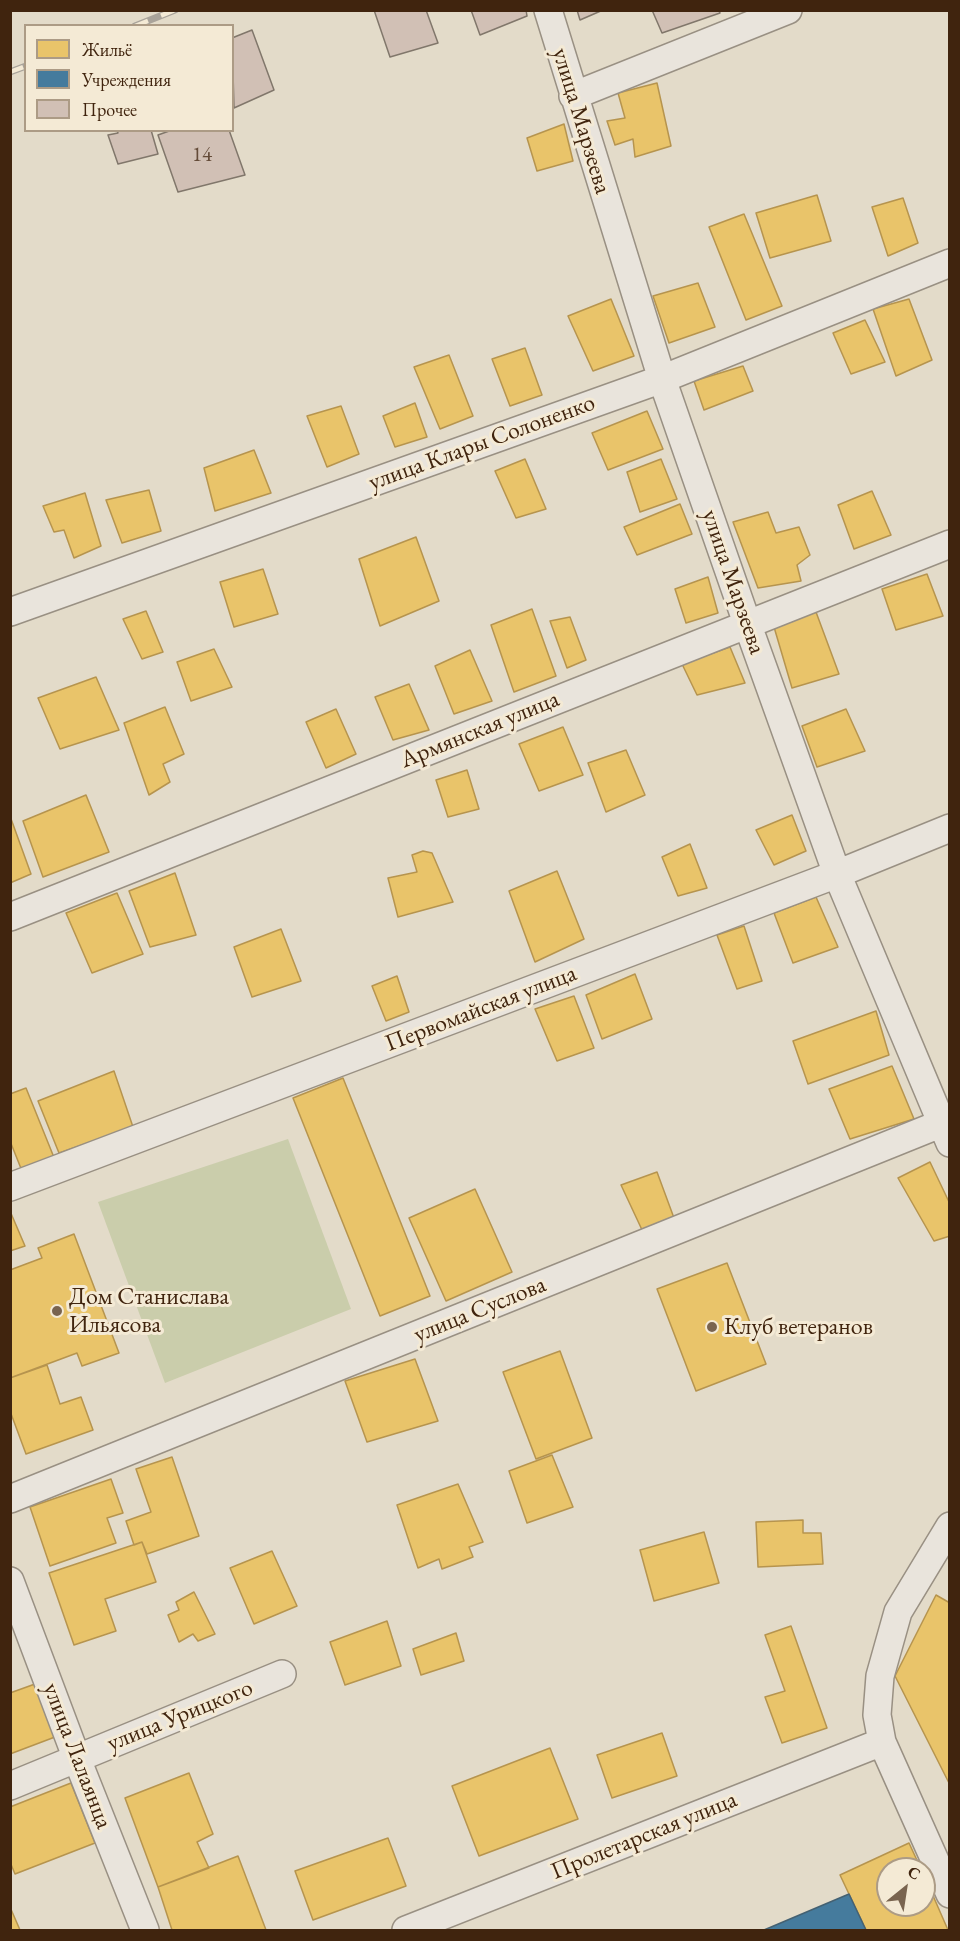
<!DOCTYPE html>
<html>
<head>
<meta charset="utf-8">
<style>
	body { margin:0 }
	#map { position:relative; width:960px; height:1941px; overflow:hidden; background:#e3dbc9; font-family:"EB Garamond",serif }
	canvas { display:block }
	.frame { position:absolute; inset:0; border:12px solid #40240e; pointer-events:none }
	.legend { position:absolute; left:24px; top:24px; width:210px; height:108px; box-sizing:border-box; background:#f4ead5; border:2px solid #ac9b85; margin:0; padding:8px 10px; list-style:none; font-size:18px; color:#40240e }
	.legend li { display:flex; align-items:center; gap:12px; height:30px }
	.legend b { width:30px; border:2px solid #ac9b85 }
	.north { position:absolute; left:876px; top:1857px; width:60px; height:60px; box-sizing:border-box; background:#f4ead5; border:2px solid #ac9b85; border-radius:50%; rotate:30deg; font-size:16px; font-weight:700; line-height:24px; text-align:center; color:#40240e }
	.north::after { content:''; display:block; margin:auto; width:21px; height:27px; background:#79644f; clip-path:polygon(50% 0,100% 100%,50% 72%,0 100%) }
</style>
</head>
<body>
<div id="map">
<canvas width="960" height="1941"></canvas>
<div class="frame"></div>
<ul class="legend">
<li><b style="height:16px;background:#e9c46a"></b>Жильё</li>
<li><b style="height:16px;background:#457b9d"></b>Учреждения</li>
<li><b style="height:16px;background:#d1c0b5"></b>Прочее</li>
</ul>
<div class="north">С</div>
</div>
<script>
const ctx = document.querySelector('canvas').getContext('2d');
ctx.lineJoin = 'round';
function fill(path, color) {
  ctx.fillStyle = color;
  ctx.fill(path, 'evenodd');
}
function shape(rows) {
  const path = new Path2D();
  for (const r of rows) {
    path.moveTo(r[0], r[1]);
    for (let i = 2; i < r.length; i += 2) path.lineTo(r[i], r[i + 1]);
  }
  return path;
}
function strokePath(path, color, width, dash) {
  ctx.strokeStyle = color;
  ctx.lineWidth = width;
  ctx.lineCap = dash ? 'butt' : 'round';
  ctx.setLineDash(dash || []);
  ctx.stroke(path);
}
function drawText(font, color, halo, rows, align = 'center') {
  ctx.font = font + ' "EB Garamond",serif';
  ctx.lineWidth = 6;
  ctx.setLineDash([]);
  ctx.textBaseline = 'middle';
  ctx.strokeStyle = halo;
  ctx.fillStyle = color;
  for (const [text, x, y, turn = 0] of rows) {
    ctx.save();
    ctx.translate(x, y);
    ctx.rotate((+turn || 0) * Math.PI / 180);
    ctx.textAlign = isNaN(turn) ? turn : align;
    if (halo) ctx.strokeText(text, 0, 0);
    ctx.fillText(text, 0, 0);
    ctx.restore();
  }
}
const green = shape([
	[288,1139,351,1309,165,1383,98,1202]
]);
const homes = shape([
	[657,83,671,146,635,157,633,139,615,145,607,121,625,118,618,93,657,83],
	[564,124,573,161,537,171,527,138,564,124],
	[817,195,831,241,770,258,756,213,817,195],
	[903,198,918,243,888,256,872,207,903,198],
	[744,214,782,306,746,320,709,227,744,214],
	[698,283,715,327,669,343,653,296,698,283],
	[611,299,634,356,593,371,568,316,611,299],
	[909,299,932,360,896,376,873,309,909,299],
	[865,320,885,362,851,374,833,333,865,320],
	[525,348,542,395,510,406,492,359,525,348],
	[449,355,473,416,440,429,414,367,449,355],
	[743,366,753,391,704,410,694,381,743,366],
	[415,403,427,437,395,447,383,416,415,403],
	[341,406,359,454,327,467,307,416,341,406],
	[647,411,663,449,608,470,592,433,647,411],
	[254,450,271,493,215,511,204,468,254,450],
	[525,459,546,509,516,518,495,471,525,459],
	[661,459,677,499,640,512,627,472,661,459],
	[149,490,161,531,122,543,106,500,149,490],
	[872,491,891,535,854,549,838,505,872,491],
	[85,493,101,546,74,558,64,530,54,532,43,506,85,493],
	[680,504,692,534,637,555,624,527,680,504],
	[768,512,776,533,799,527,810,555,797,565,801,581,758,588,733,522,768,512],
	[416,537,439,601,380,626,359,559,416,537],
	[263,569,278,614,234,627,220,582,263,569],
	[927,574,943,616,896,630,882,589,927,574],
	[708,577,718,613,686,623,675,589,708,577],
	[532,609,556,676,514,692,491,625,532,609],
	[146,611,163,652,142,659,123,619,146,611],
	[816,612,839,674,792,688,774,627,816,612],
	[570,617,586,660,567,668,550,621,570,617],
	[730,647,745,683,697,695,682,664,730,647],
	[214,649,232,687,191,701,177,662,214,649],
	[470,650,492,701,454,714,435,666,470,650],
	[96,677,119,730,60,749,38,698,96,677],
	[409,684,429,730,393,740,375,697,409,684],
	[165,707,184,754,163,764,170,782,149,795,124,723,165,707],
	[336,709,356,754,326,768,306,722,336,709],
	[846,709,865,751,817,767,802,726,846,709],
	[563,727,583,775,539,791,519,744,563,727],
	[626,750,645,795,606,812,588,763,626,750],
	[467,770,479,809,448,817,436,780,467,770],
	[86,795,109,852,43,877,23,821,86,795],
	[792,815,806,851,774,865,756,830,792,815],
	[10,816,31,874,10,883,10,816],
	[690,844,707,888,678,896,662,857,690,844],
	[423,851,432,853,453,902,398,917,388,878,417,872,412,855,423,851],
	[557,871,584,939,535,962,509,891,557,871],
	[175,873,196,935,150,947,129,891,175,873],
	[117,893,143,954,92,973,66,913,117,893],
	[816,897,838,947,793,963,774,913,816,897],
	[744,926,762,981,737,989,717,935,744,926],
	[281,929,301,981,252,997,234,947,281,929],
	[635,974,652,1019,602,1039,586,995,635,974],
	[397,976,409,1012,386,1021,372,986,397,976],
	[574,996,594,1048,557,1061,535,1009,574,996],
	[876,1011,889,1055,808,1084,793,1041,876,1011],
	[892,1066,914,1119,850,1139,829,1089,892,1066],
	[114,1071,133,1127,59,1153,38,1101,114,1071],
	[343,1078,430,1296,380,1316,293,1098,343,1078],
	[26,1088,55,1160,22,1171,10,1141,10,1094,26,1088],
	[930,1162,950,1204,950,1236,934,1241,898,1178,930,1162],
	[657,1172,674,1218,643,1232,621,1185,657,1172],
	[475,1189,512,1272,446,1301,409,1218,475,1189],
	[10,1211,25,1246,10,1251,10,1211],
	[74,1234,119,1353,82,1366,77,1353,10,1378,10,1270,42,1258,38,1248,74,1234],
	[727,1263,766,1364,696,1391,657,1289,727,1263],
	[560,1351,592,1438,536,1459,503,1372,560,1351],
	[415,1359,438,1421,367,1442,345,1381,415,1359],
	[47,1365,60,1404,81,1397,93,1430,26,1454,10,1411,10,1378,47,1365],
	[552,1455,573,1507,527,1523,509,1471,552,1455],
	[172,1457,199,1536,147,1554,142,1542,134,1545,126,1521,151,1512,136,1469,172,1457],
	[111,1479,123,1513,107,1518,116,1543,50,1566,30,1507,111,1479],
	[458,1484,483,1542,469,1547,473,1557,442,1569,439,1559,418,1568,397,1505,458,1484],
	[803,1520,803,1533,821,1533,823,1564,758,1567,756,1522,803,1520],
	[704,1532,719,1583,654,1601,640,1550,704,1532],
	[142,1542,156,1582,105,1599,116,1631,74,1645,49,1573,142,1542],
	[272,1551,297,1606,254,1624,230,1568,272,1551],
	[194,1592,215,1634,198,1641,193,1634,179,1642,168,1615,179,1610,176,1602,194,1592],
	[936,1595,950,1603,950,1785,895,1676,936,1595],
	[387,1621,401,1666,345,1685,330,1642,387,1621],
	[791,1626,827,1728,782,1743,765,1697,785,1691,765,1635,791,1626],
	[456,1633,464,1661,421,1675,413,1649,456,1633],
	[35,1684,55,1737,10,1754,10,1693,35,1684],
	[662,1733,677,1776,612,1798,597,1755,662,1733],
	[550,1748,578,1819,479,1856,452,1786,550,1748],
	[189,1773,213,1834,197,1842,209,1868,158,1887,125,1798,189,1773],
	[71,1783,95,1843,15,1874,10,1862,10,1807,71,1783],
	[388,1838,406,1886,313,1920,295,1871,388,1838],
	[909,1843,921,1869,888,1869,888,1905,924,1905,924,1875,948,1930,866,1930,840,1875,909,1843],
	[238,1856,266,1930,172,1930,158,1887,238,1856],
	[10,1907,20,1930,10,1930,10,1907]
]);
const public = shape([
	[849,1894,866,1930,764,1930,849,1894]
]);
const building = shape([
	[374,10,426,10,438,43,390,57,374,10],
	[471,10,526,10,527,16,480,35,471,10],
	[577,10,603,10,580,20,577,10],
	[652,10,719,10,720,13,662,33,652,10],
	[252,30,274,90,234,108,232,38,252,30],
	[117,130,151,130,158,154,118,164,108,135,118,133,117,130],
	[172,130,229,130,245,175,178,192,158,135,172,130]
]);
const minor = shape([
	[548,10,662,379,747,623,837,874,950,1143],
	[573,96,788,10],
	[10,612,662,379,950,263],
	[10,917,950,544],
	[10,1187,837,874,950,828],
	[10,1499,950,1120],
	[950,1526,898,1612,880,1676,877,1715,882,1742,950,1894],
	[10,1581,77,1759,145,1930],
	[10,1786,282,1674],
	[406,1930,882,1742]
]);
const rail = shape([
	[135,26,175,10],
	[10,72,26,66]
]);
const markers = [
	[57,1311,6,"#79644f"],
	[712,1327,6,"#79644f"]
];
const numberNames = [
	["14",202,155]
];
const streetNames = [
	["улица Марзеева",581,121,73],
	["улица Клары Солоненко",482,443,-20],
	["улица Марзеева",733,582,71],
	["Армянская улица",480,730,-22],
	["Первомайская улица",481,1009,-21],
	["улица Суслова",480,1310,-22],
	["улица Урицкого",180,1716,-22],
	["улица Лалаянца",77,1756,69],
	["Пролетарская улица",644,1836,-22]
];
const poiNames = [
	["Дом Станислава",69,1297],
	["Ильясова",69,1325],
	["Клуб ветеранов",724,1327]
];
fill(green, '#cacdab');
fill(homes, '#e9c46a');
strokePath(homes, '#b6944e', 1.5);
fill(public, '#457b9d');
strokePath(public, '#446172', 1.5);
fill(building, '#d1c0b5');
strokePath(building, '#81776b', 1.5);
strokePath(minor, '#999083', 30);
strokePath(minor, '#e9e4dc', 27);
strokePath(rail, '#a9a39a', 7);
strokePath(rail, '#f4ead5', 4.5, [14]);
for (const [x, y, r, color] of markers) {
  const dot = new Path2D();
  dot.arc(x, y, r, 0, 2 * Math.PI);
  ctx.fillStyle = color;
  ctx.fill(dot);
  strokePath(dot, '#f4ead5', 2);
}
drawText('21px', '#644b38', null, numberNames);
drawText('24px', '#40240e', '#f4ead5', streetNames);
drawText('24px', '#40240e', '#f4ead5', poiNames, 'left');
</script>
</body>
</html>
